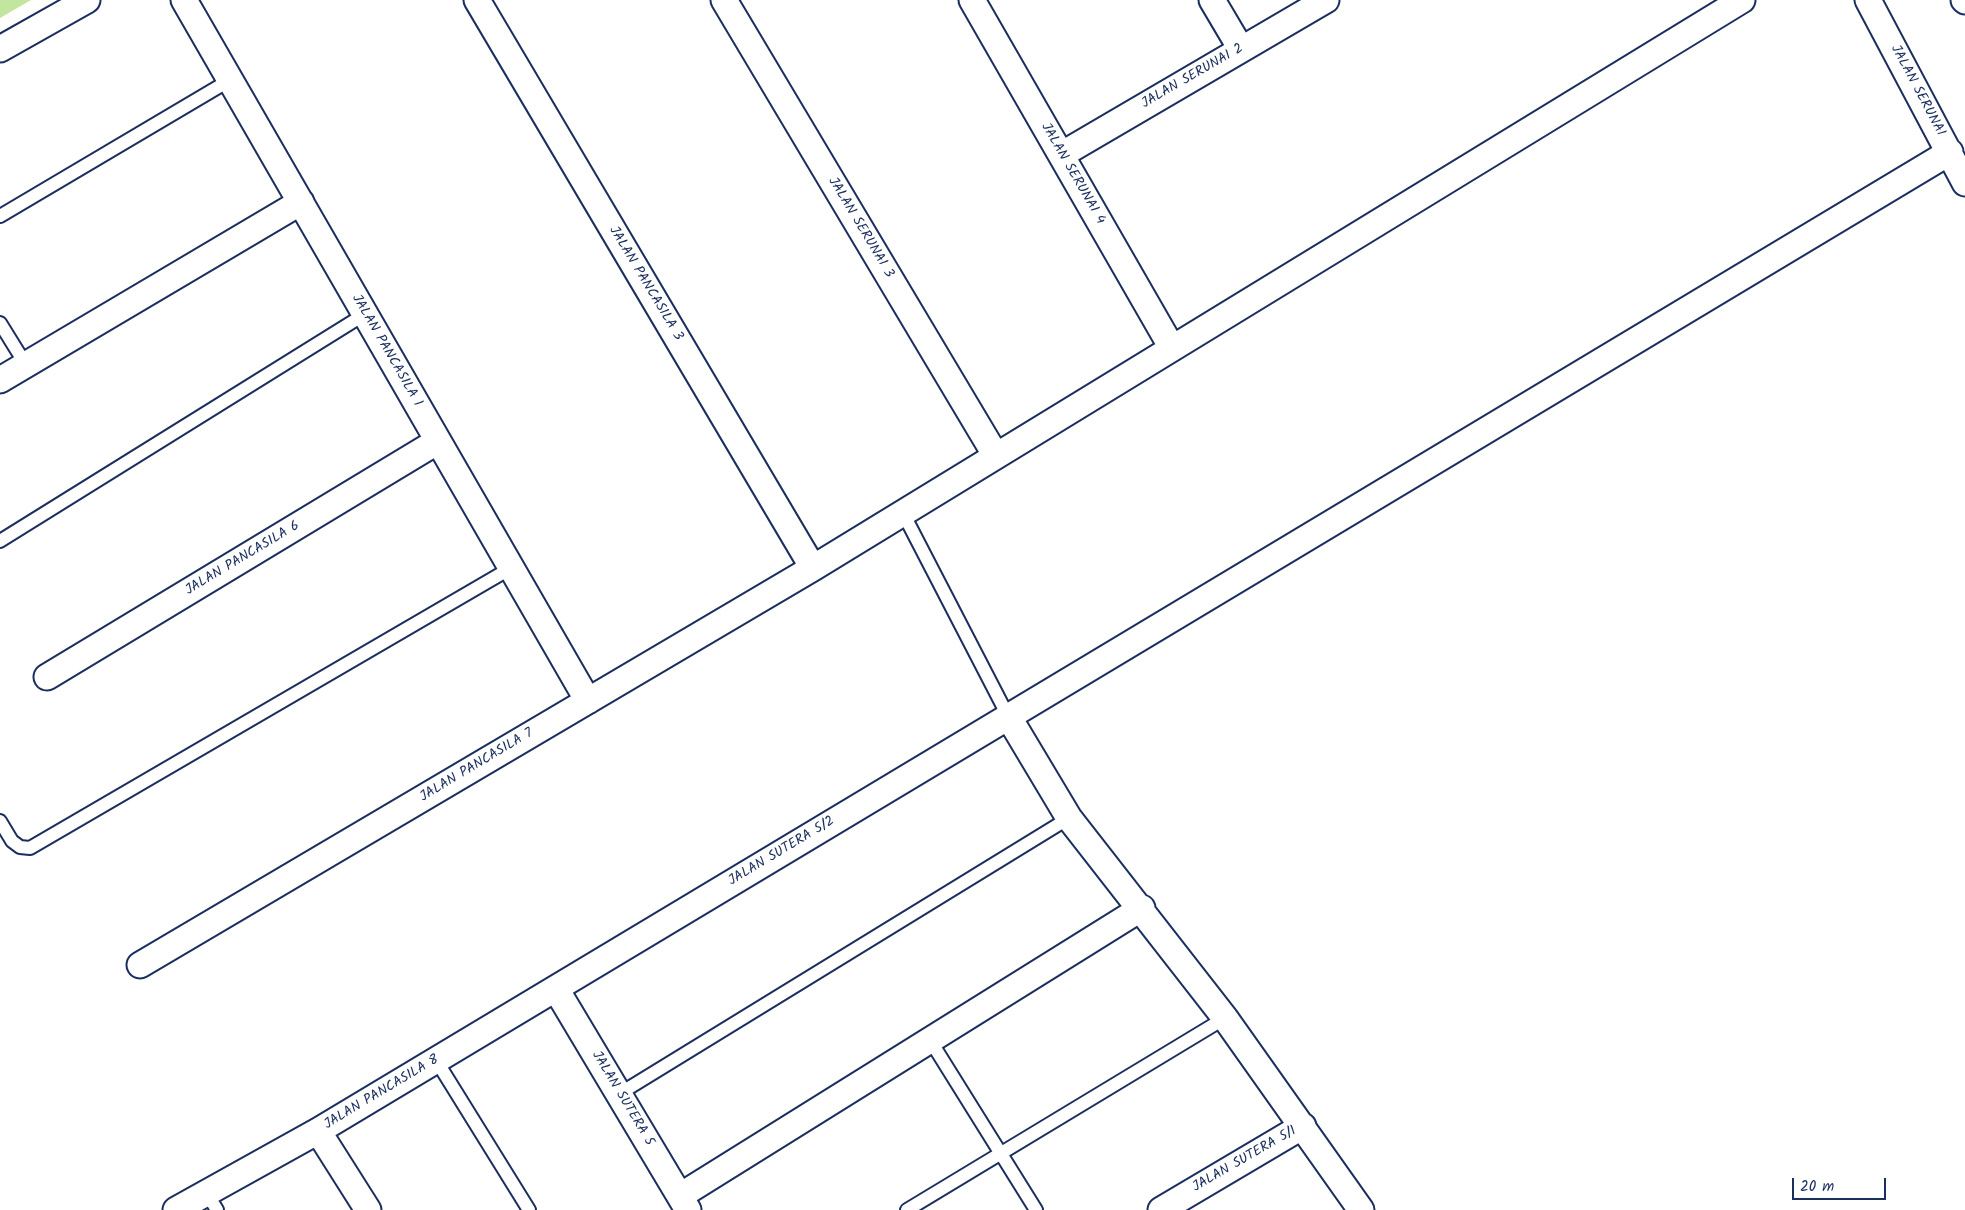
<!DOCTYPE html>
<html>
<head>
<meta charset="utf-8">
<style>
	body { margin:0 }
	#map { position:relative; width:1965px; height:1210px; overflow:hidden; background:#fff; font-family:Kalam,sans-serif }
	canvas { display:block }
	.scale { position:absolute; left:1792px; top:1178px; width:94px; height:22px; box-sizing:border-box; border:2px solid #1b2f5e; border-top:0; padding-left:6px; font-size:15px; line-height:18px; white-space:nowrap; color:#1b2f5e; -webkit-text-stroke:4px #fff; paint-order:stroke }
</style>
</head>
<body>
<div id="map">
<canvas width="1965" height="1210"></canvas>
<div class="scale">20 m</div>
</div>
<script>
const ctx = document.querySelector('canvas').getContext('2d');
ctx.lineJoin = 'round';
function fill(path, color) {
  ctx.fillStyle = color;
  ctx.fill(path, 'evenodd');
}
function shape(rows) {
  const path = new Path2D();
  for (const r of rows) {
    path.moveTo(r[0], r[1]);
    for (let i = 2; i < r.length; i += 2) path.lineTo(r[i], r[i + 1]);
  }
  return path;
}
function strokePath(path, color, width, dash) {
  ctx.strokeStyle = color;
  ctx.lineWidth = width;
  ctx.lineCap = dash ? 'butt' : 'round';
  ctx.setLineDash(dash || []);
  ctx.stroke(path);
}
function drawText(font, color, halo, rows, align = 'center') {
  ctx.font = font + ' Kalam,sans-serif';
  ctx.lineWidth = 4;
  ctx.setLineDash([]);
  ctx.textBaseline = 'middle';
  ctx.strokeStyle = halo;
  ctx.fillStyle = color;
  for (const [text, x, y, turn = 0] of rows) {
    ctx.save();
    ctx.translate(x, y);
    ctx.rotate((+turn || 0) * Math.PI / 180);
    ctx.textAlign = isNaN(turn) ? turn : align;
    if (halo) ctx.strokeText(text, 0, 0);
    ctx.fillText(text, 0, 0);
    ctx.restore();
  }
}
const green = shape([
	[0,0,31,0,0,18]
]);
const service = shape([
	[0,216,230,80],
	[0,323,26,365],
	[903,513,1008,716],
	[0,541,365,314],
	[0,821,12,841,20,847,30,848,511,568],
	[930,1040,1036,1210],
	[436,1060,529,1210],
	[619,1094,1069,818],
	[206,1192,217,1210],
	[907,1210,1225,1018]
]);
const minor = shape([
	[184,0,588,701],
	[477,0,813,568],
	[724,0,996,456],
	[972,0,1172,348],
	[1212,0,1241,49],
	[1868,0,1965,183],
	[1964,0,1965,1],
	[0,49,87,0],
	[1061,155,1326,0],
	[0,380,301,202],
	[47,677,438,441],
	[1008,716,1069,818,1225,1018,1361,1210],
	[140,965,813,568,1742,0],
	[556,989,688,1210],
	[318,1131,368,1210],
	[680,1196,1142,908],
	[176,1210,318,1131,1950,152],
	[1161,1210,1303,1126]
]);
const streetNames = [
	["JALAN SERUNAI 2",1193,77,-30],
	["JALAN SERUNAI",1917,91,62],
	["JALAN SERUNAI 4",1072,174,60],
	["JALAN SERUNAI 3",860,228,59],
	["JALAN PANCASILA 3",645,284,59],
	["JALAN PANCASILA 1",386,351,60],
	["JALAN PANCASILA 6",243,559,-31],
	["JALAN PANCASILA 7",477,766,-31],
	["JALAN SUTERA 5/2",782,852,-31],
	["JALAN PANCASILA 8",382,1093,-31],
	["JALAN SUTERA 5",622,1099,59],
	["JALAN SUTERA 5/1",1245,1160,-30]
];
fill(green, '#c3e69f');
strokePath(service, '#1b2f5e', 16);
strokePath(minor, '#1b2f5e', 29);
strokePath(service, '#fff', 12);
strokePath(minor, '#fff', 25);
drawText('14px', '#1b2f5e', '#fff', streetNames);
</script>
</body>
</html>
